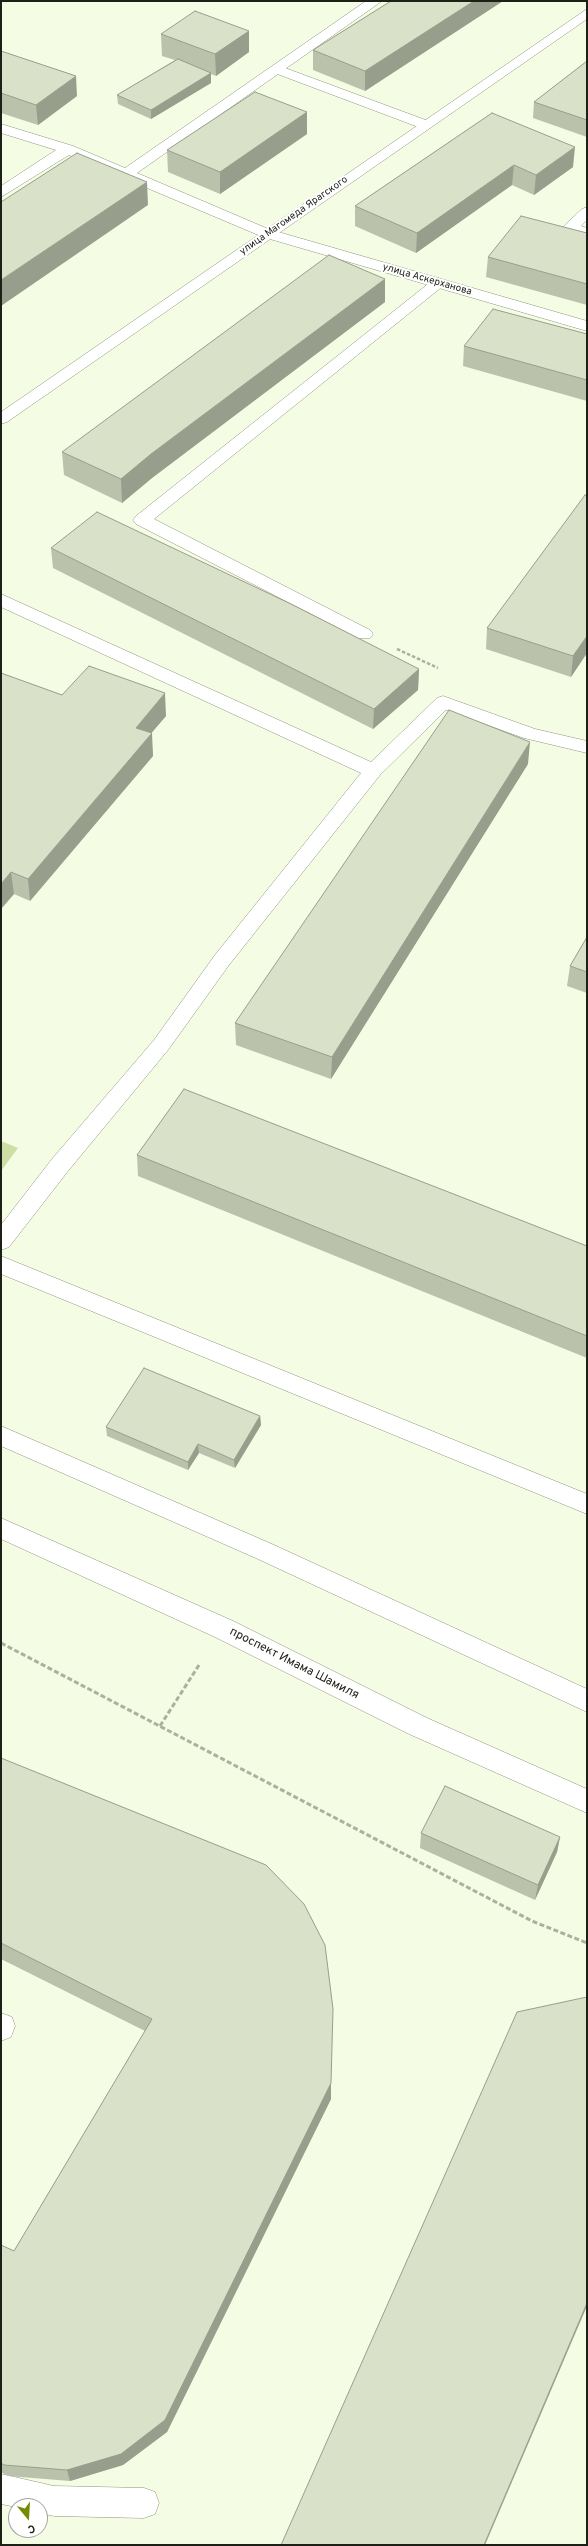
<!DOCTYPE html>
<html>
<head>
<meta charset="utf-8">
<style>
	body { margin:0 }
	#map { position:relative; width:588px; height:2546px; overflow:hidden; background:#f4fce3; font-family:Overpass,sans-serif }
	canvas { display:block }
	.frame { position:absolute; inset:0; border:2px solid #1d2017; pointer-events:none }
	.north { position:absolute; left:8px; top:2498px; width:40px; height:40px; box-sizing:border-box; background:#fff; border:1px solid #a5a6a2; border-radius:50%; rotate:162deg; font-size:11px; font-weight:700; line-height:16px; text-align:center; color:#1d2017 }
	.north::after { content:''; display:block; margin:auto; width:14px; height:18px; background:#728b00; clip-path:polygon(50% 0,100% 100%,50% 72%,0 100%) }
</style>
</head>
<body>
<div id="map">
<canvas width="588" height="2546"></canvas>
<div class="frame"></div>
<div class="north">С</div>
</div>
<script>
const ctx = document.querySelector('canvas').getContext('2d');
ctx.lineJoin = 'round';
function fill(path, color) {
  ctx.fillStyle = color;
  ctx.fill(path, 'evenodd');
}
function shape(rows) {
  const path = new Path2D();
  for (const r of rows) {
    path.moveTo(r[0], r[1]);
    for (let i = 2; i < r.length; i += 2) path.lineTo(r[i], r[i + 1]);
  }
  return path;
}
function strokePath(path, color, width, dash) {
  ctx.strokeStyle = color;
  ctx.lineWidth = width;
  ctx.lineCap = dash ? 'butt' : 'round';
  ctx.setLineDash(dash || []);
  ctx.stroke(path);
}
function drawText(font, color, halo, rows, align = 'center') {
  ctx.font = font + ' Overpass,sans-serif';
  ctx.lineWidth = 4;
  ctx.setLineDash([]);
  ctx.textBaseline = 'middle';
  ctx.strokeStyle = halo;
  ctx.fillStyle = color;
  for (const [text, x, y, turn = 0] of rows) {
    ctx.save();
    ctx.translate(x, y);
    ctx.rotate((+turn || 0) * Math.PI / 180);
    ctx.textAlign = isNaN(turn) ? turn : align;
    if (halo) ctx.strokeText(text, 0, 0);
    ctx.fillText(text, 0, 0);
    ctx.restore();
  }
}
const green = shape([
	[1,1141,18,1148,1,1171]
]);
const pathFar1 = shape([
	[397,649,438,668]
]);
const path = shape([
	[1,1643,532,1921,587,1943],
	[160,1726,199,1665]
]);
const service = shape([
	[366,1,382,1,137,173,273,231,276,234,273,237,263,237,69,155,1,197,1,186,56,150,1,133,1,124,73,146,125,168,366,1],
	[587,207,587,220,581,226,587,228,587,238,565,231,562,228,565,225,582,209,587,207],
	[438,278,443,280,446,283,443,286,154,519,370,630,373,634,370,638,358,638,136,524,133,520,136,516,433,280,438,278],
	[1,594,371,762,437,698,443,696,535,729,587,741,587,753,524,738,446,710,380,775,229,965,168,1050,68,1171,9,1247,1,1250,1,1225,52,1159,154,1040,215,955,361,773,1,607,1,594],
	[1,2013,12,2017,15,2026,11,2037,1,2041,1,2013],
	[1,2474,54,2486,144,2488,155,2492,159,2503,155,2514,144,2518,54,2516,40,2513,40,2506,16,2507,1,2504,1,2474]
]);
const minor = shape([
	[277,65,431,122,433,125,426,129,421,128,272,72,270,69,277,65],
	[1,1256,587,1494,587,1514,1,1274,1,1256]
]);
const secondary = shape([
	[268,229,587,321,587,331,263,237,260,234,263,231,268,229]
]);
const primary = shape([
	[587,9,587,19,7,422,1,424,1,412,587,9],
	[1,1426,274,1545,587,1689,587,1712,258,1559,1,1446,1,1426],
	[1,1518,233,1621,427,1718,587,1789,587,1813,409,1734,215,1637,1,1539,1,1518]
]);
const wall = shape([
	[391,1,503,1,365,91,313,70,313,50],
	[249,31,249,52,216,76,211,74,211,83,151,119,118,104,117,95,175,60,162,56,161,34],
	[1,51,77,96,38,125,1,113],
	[587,61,587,137,533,118,534,102],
	[307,112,307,134,220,194,168,172,167,150],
	[492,113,573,167,534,195,512,185,416,253,355,226,355,206],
	[587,233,587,305,486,277,488,257],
	[385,279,385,302,152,478,122,503,64,475,62,452],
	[587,334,587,401,463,366,464,346],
	[51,548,419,669,418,690,373,729,53,568],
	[487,628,587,653,571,677,486,649],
	[1,673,62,695,166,716,151,733,153,756,30,901,14,894,1,909],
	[528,764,331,1079,236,1045,235,1023],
	[587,937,587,993,567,986,570,966],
	[137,1155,587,1246,587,1358,138,1176],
	[260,1416,261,1425,235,1468,199,1453,188,1470,107,1436,106,1427],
	[1,1758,331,2083,331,2099,167,2432,123,2465,70,2481,8,2476,1,2472,1,2245,14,2251,145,2031,1,1959],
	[421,1833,560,1837,557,1852,535,1900,420,1848]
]);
const shadedWall = shape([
	[474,1,503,1,365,91,365,71],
	[249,31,249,52,216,76,215,54],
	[211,73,211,83,151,119,151,110],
	[76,76,77,96,38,125,36,105],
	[307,112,307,134,220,194,220,172],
	[575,147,573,167,534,195,536,175],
	[514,165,512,185,416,253,417,233],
	[147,182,148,205,1,306,1,280],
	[385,279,385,302,152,478,122,503,121,479,151,454],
	[587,636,587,653,571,677,573,656],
	[419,669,418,690,373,729,374,709],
	[165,693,166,716,137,750,136,728],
	[152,733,153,756,30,901,28,879],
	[530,742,528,764,331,1079,332,1057],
	[11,872,14,894,1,909,1,884],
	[260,1416,261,1425,235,1468,234,1460],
	[198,1444,199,1453,188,1470,188,1462],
	[560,1837,557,1852,535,1900,538,1885],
	[331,2083,331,2099,167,2432,123,2465,70,2481,67,2470],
	[587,2303,587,2306,485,2545,484,2545]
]);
const building = shape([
	[391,1,474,1,365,71,313,50,391,1],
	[195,11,249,31,215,54,161,34,195,11],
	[1,51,76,76,36,105,1,93,1,51],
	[178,59,211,73,151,110,117,95,178,59],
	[587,61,587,120,534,102,587,61],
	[255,92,307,112,220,172,167,150,255,92],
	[492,113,575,147,536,175,514,165,417,233,355,206,492,113],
	[77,153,147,182,1,280,1,202,77,153],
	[521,216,587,233,587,284,488,257,521,216],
	[329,255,385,279,151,454,121,479,62,452,329,255],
	[493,309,587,334,587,380,464,346,493,309],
	[585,495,587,496,587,636,573,656,487,628,585,495],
	[97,512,291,604,419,669,374,709,51,548,97,512],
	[89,666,165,693,136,728,152,733,28,879,11,872,1,884,1,673,62,695,89,666],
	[449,710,530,742,332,1057,235,1023,449,710],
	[587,937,587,972,570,966,587,937],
	[184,1089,587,1246,587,1336,137,1155,184,1089],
	[144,1368,260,1416,234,1460,198,1444,188,1462,106,1427,144,1368],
	[1,1758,266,1865,304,1904,325,1945,333,2009,331,2083,165,2420,121,2454,67,2470,4,2465,1,2463,1,2245,14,2251,152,2019,1,1943,1,1758],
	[445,1786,560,1837,538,1885,421,1833,445,1786],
	[587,1997,587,2303,484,2545,281,2545,517,2012,587,1997]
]);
const farStreetnames = [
	["улица Магомеда Ярагского",294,216,-35],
	["улица Аскерханова",427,280,16]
];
const streetNames = [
	["проспект Имама Шамиля",294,1664,27]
];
fill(green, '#cddfa5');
strokePath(service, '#8e957e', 1);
strokePath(minor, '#8e957e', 1);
strokePath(secondary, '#8e957e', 1);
strokePath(primary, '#8e957e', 1);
strokePath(pathFar1, '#aab19d', 2.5, [3.5, 2]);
strokePath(path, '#aab19d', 3, [5, 2.5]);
fill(service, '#fff');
fill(minor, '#fff');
fill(secondary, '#fff');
fill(primary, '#fff');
fill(wall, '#bbc2ac');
fill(shadedWall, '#989e8c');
fill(building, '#d9e1c8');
strokePath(building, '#989e8c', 1);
drawText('10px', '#1d2017', '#fff', farStreetnames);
drawText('12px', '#1d2017', '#fff', streetNames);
</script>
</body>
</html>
